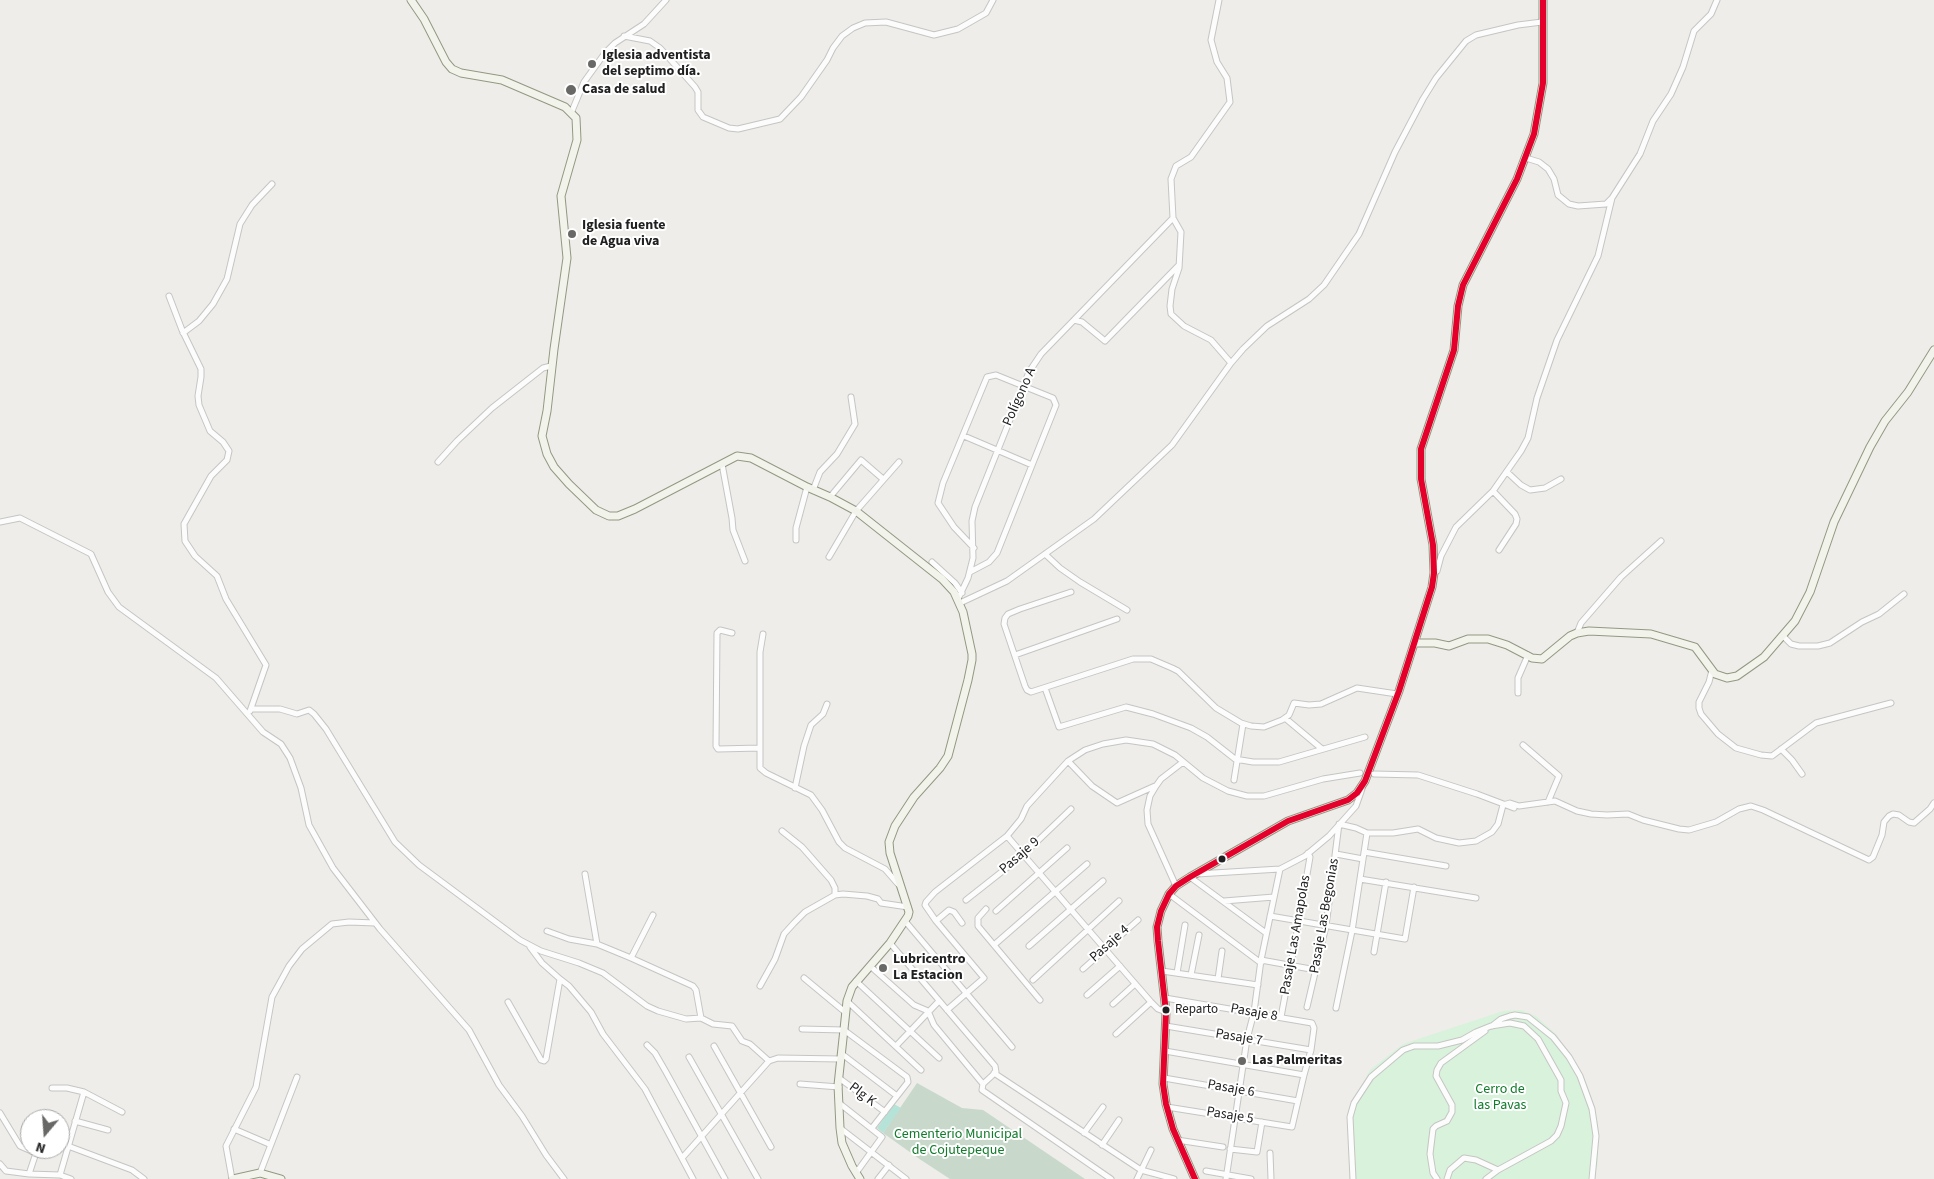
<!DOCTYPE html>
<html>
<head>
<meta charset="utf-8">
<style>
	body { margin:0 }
	#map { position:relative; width:1934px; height:1179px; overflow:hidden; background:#eeede9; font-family:"Source Sans 3",sans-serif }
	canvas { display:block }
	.north { position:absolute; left:20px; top:1109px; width:50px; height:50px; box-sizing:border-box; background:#fff; border:1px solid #a6a6a6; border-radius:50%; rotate:198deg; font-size:14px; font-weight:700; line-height:20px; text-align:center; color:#202020 }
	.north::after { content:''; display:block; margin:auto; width:18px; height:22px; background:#686866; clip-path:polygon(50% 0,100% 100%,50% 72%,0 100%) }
</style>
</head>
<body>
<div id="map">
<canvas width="1934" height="1179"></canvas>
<div class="north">N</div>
</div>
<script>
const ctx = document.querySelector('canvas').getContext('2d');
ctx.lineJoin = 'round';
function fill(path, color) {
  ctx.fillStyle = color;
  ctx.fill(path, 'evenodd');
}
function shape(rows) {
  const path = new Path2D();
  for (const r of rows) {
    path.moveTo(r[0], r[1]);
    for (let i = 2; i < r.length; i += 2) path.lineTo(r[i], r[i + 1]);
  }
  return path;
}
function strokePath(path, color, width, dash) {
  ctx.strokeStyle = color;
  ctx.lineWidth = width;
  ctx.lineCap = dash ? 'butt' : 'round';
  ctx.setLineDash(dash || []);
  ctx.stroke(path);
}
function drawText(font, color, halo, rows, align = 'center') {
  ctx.font = font + ' "Source Sans 3",sans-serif';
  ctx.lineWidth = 4;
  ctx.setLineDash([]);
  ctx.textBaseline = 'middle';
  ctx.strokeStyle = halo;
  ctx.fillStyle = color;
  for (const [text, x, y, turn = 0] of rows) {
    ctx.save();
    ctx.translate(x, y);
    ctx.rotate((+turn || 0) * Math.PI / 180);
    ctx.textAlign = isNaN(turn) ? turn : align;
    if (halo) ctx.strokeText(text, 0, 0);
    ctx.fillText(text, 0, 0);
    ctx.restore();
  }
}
const cemetery = shape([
	[917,1083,962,1108,983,1110,1085,1179,950,1179,921,1160,883,1133]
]);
const park = shape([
	[1521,1010,1536,1016,1557,1035,1586,1082,1598,1124,1598,1161,1595,1179,1349,1179,1350,1150,1348,1110,1370,1070,1403,1044,1503,1011]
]);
const pitch = shape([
	[894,1104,901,1108,883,1133,877,1128]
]);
const street = shape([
	[1219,0,1211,40,1217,62,1227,78,1230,102,1191,157,1176,166,1171,179,1173,218,1181,232,1179,268,1172,289,1170,306,1171,314,1184,326,1211,340,1231,363],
	[624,36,650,41,660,48,695,87,698,92,698,110,703,117,729,128,738,129,780,119,801,97,827,60,833,48,842,36,853,28,865,23,886,22,934,35,958,29,986,13,993,0],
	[572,111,584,82,605,53,615,43,644,24,666,0],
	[1526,158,1539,162,1548,169,1554,179,1558,195,1569,204,1578,206,1606,204,1612,198,1640,154,1653,121,1671,94,1683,67,1694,31,1711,14,1717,0],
	[169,296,182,330,201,369,201,377,198,396,199,405,210,431,223,442,229,451,227,460,211,476,189,515,184,524,185,541,195,556,217,576,226,599,266,665,250,711],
	[1074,320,1082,322,1105,341,1178,266],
	[183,333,199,321,213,304,227,279,240,224,252,205,272,184],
	[964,436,1032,465],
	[438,462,457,441,492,408,543,368,551,366],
	[722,464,732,518,733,530,745,561],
	[1507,472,1521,485,1530,490,1545,488,1561,479],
	[813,490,820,472,837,454,855,424,851,397],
	[1493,491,1515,514,1517,519,1516,524,1499,550],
	[830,497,861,460,883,479],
	[0,522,20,518,91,554,108,592,119,607,216,678,263,732,281,744,290,758,301,788,309,825,333,868,380,929,469,1030,499,1085,522,1116,546,1155,564,1179],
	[796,540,796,528,807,487],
	[1045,554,1060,568,1080,582,1127,610],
	[829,557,856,511,899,462],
	[932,562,955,583,962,593],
	[970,572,989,562,997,553,1056,405,1053,398,996,375,987,377,943,483,938,503,954,527,974,548],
	[1434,573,1437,571,1441,556,1456,527,1493,491,1521,451,1528,438,1537,398,1557,340,1598,256,1612,198],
	[1071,592,1020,609,1008,614,1005,618,1004,624,1025,686,1027,690,1031,692,1133,659,1151,659,1172,668,1178,671,1216,708,1241,723,1251,726,1264,727,1282,720,1289,715,1294,703,1309,705,1321,704,1357,688,1397,694],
	[958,599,968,578,973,558,972,521,975,507,1029,372,1041,354,1173,218],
	[960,603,1007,581,1094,519,1172,445,1231,363,1243,349,1267,326,1309,299,1324,285,1359,234,1395,152,1423,99,1436,78,1466,41,1476,35,1518,25,1542,22],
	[732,633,720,630,717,633,716,746,718,749,760,748],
	[1577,633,1581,623,1621,577,1661,541],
	[763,634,760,652,760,768,766,773,811,795,822,810,839,842,845,848,885,869,898,884],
	[1783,636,1791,644,1799,646,1818,646,1830,643,1862,622,1879,614,1904,594],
	[1015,655,1117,619],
	[1712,670,1709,682,1699,702,1699,708,1701,714,1718,734,1736,748,1761,755,1772,756,1816,723,1891,703],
	[1045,688,1059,727,1126,707,1153,714,1191,728,1207,737,1235,759,1253,762,1279,762,1365,737],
	[1518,693,1518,678,1528,655],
	[251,709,280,709,297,714,309,710,314,714,326,729,395,842,419,865,520,940,541,951,579,963,603,973,647,1006,658,1011,686,1019,701,1018,713,1024,732,1026,742,1041,750,1044,769,1061],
	[1285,718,1322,749],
	[1523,745,1559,776,1548,802],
	[1781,749,1792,760,1802,774],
	[1068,761,1092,786,1117,803,1155,786],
	[1374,774,1418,775,1477,794,1514,808],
	[1234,780,1243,724],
	[795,788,804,746,811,725,823,714,827,704],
	[782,831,802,847,831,880,835,888,835,895],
	[1007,836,1151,1002,1158,1009,1166,1012],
	[1364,852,1446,866],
	[1336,854,1363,859],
	[585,874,597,944,631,958,693,986,696,990,701,1018],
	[1197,874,1280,869,1305,856,1329,836,1356,806,1362,789],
	[1190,877,1266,933],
	[1360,879,1476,898],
	[1176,886,1148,824,1147,810,1150,796,1156,786,1161,779,1183,762],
	[1169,894,1261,963],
	[966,900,1023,855,1071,809],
	[1224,901,1274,897],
	[986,909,978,918,978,926,1040,1000],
	[996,911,1067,848],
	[1270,916,1405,939,1414,887],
	[905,921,1012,1047],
	[936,921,949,910,954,912,962,923],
	[547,931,569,939,597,944],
	[890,943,995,1066,996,1072,983,1084,982,1090,1111,1179],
	[994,945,1087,864],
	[1029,946,1103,881],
	[1374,952,1386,882],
	[631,958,653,915],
	[1261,960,1316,970],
	[870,966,914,1005,928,1011,934,1025,983,1084],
	[1083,969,1138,920],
	[1162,971,1258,985],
	[1177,973,1185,925],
	[1191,975,1199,935],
	[804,978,845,1012],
	[560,979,569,986,591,1012,603,1034,645,1089,693,1179],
	[1218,979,1222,951],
	[1033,980,1119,901],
	[856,981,939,1058],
	[760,986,775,959,784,934,794,923,805,912,835,895,843,894,867,896,878,899,881,903,908,907],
	[1087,995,1120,966],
	[1165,998,1312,1023,1314,1028,1311,1050,1304,1075,1292,1127,1167,1107],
	[847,1001,921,1070],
	[508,1002,541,1060,544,1061,546,1059,560,979,542,963,530,947],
	[1113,1004,1135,984],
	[1307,1007,1326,926,1339,824,1356,828,1367,833,1393,833,1418,829,1436,838,1459,843,1476,841,1492,832,1498,824,1503,805,1510,803,1519,806,1555,801,1577,811,1591,814,1607,815,1628,814,1643,820,1679,829,1689,830,1716,822,1739,809,1751,806,1763,810,1869,860,1873,857,1882,835,1884,822,1889,816,1893,814,1899,815,1909,822,1914,823,1930,809,1934,803],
	[1336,1008,1352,931,1367,833],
	[947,1010,984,978,936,921,925,905,926,902,935,892,1007,836,1021,819,1027,806,1068,761,1085,750,1103,744,1126,740,1153,744,1175,755,1203,778,1228,791,1247,796,1264,796,1323,779,1360,773],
	[1281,1017,1299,921,1310,857,1308,853],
	[1166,1026,1311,1050],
	[1492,1026,1501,1019,1510,1016,1515,1015,1528,1017,1553,1037,1569,1057,1580,1076,1592,1109,1596,1136,1592,1179],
	[802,1029,844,1030,907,1077,908,1082,872,1128],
	[1116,1034,1151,1002],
	[647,1045,655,1053,666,1072,725,1179],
	[714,1046,771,1147],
	[896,1046,939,1001],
	[1165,1051,1304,1075],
	[842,1054,897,1096],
	[689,1057,758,1179],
	[994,1073,1141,1170,1174,1179],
	[839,1078,885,1112],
	[1164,1078,1298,1101],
	[800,1084,839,1087],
	[52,1088,67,1088,84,1092,122,1112],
	[839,1103,882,1137,856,1173],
	[0,1113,20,1146,36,1153,29,1174],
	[75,1121,108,1130],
	[840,1128,906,1179],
	[234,1129,269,1144],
	[1084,1133,1103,1107],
	[1177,1140,1223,1147],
	[1102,1145,1119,1120],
	[68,1146,132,1170,144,1179],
	[1230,1149,1257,1152,1262,1122],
	[1270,1153,1271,1179],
	[683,1157,769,1061,778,1058,841,1059],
	[0,1164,6,1171,29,1174,60,1175,71,1179],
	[1206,1171,1251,1179],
	[260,1173,297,1077],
	[60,1175,84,1092],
	[232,1179,226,1146,256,1087,272,997,289,966,302,949,332,924,349,922,375,923],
	[878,1179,889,1165],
	[1137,1179,1151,1150],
	[1226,1179,1247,1039,1254,1012,1261,960,1280,869],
	[1353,1179,1350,1117,1354,1103,1371,1077,1403,1050,1414,1046,1438,1046,1462,1040,1476,1032,1491,1026,1510,1023,1524,1026,1538,1039,1561,1080,1561,1091,1566,1103,1561,1126,1557,1135,1551,1141,1498,1170],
	[1437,1179,1433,1173,1430,1154,1433,1129,1436,1126,1447,1121,1452,1112,1452,1105,1436,1076,1437,1070,1441,1063,1485,1031],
	[1447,1179,1450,1170,1464,1158,1476,1160,1498,1170,1486,1179]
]);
const secondary = shape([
	[411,0,424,19,446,62,452,69,461,73,502,80,565,107,576,118,577,140,561,196,567,258,554,349,547,411,542,436,547,454,554,467,569,484,596,510,609,516,618,516,635,509,737,456,751,458,807,487,830,497,856,511,942,579,954,592,963,612,972,654,972,660,968,680,948,756,940,768,914,797,895,826,889,842,890,853,909,912,908,916,890,943,852,987,847,1001,838,1085,840,1128,842,1143,852,1166,860,1179],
	[1415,643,1435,643,1449,646,1468,639,1488,639,1507,645,1532,658,1542,659,1570,636,1577,633,1589,631,1651,634,1695,647,1715,674,1727,678,1737,676,1764,657,1795,621,1810,592,1834,522,1870,447,1885,421,1908,392,1934,350],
	[233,1179,260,1173,281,1179],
	[1195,1179,1173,1129,1166,1104,1163,1084,1166,1012,1158,941,1157,927,1161,911,1169,894,1176,886,1190,877,1288,821,1348,800,1357,793,1365,781,1399,691,1432,587,1434,573,1433,545,1421,479,1421,449,1454,350,1458,306,1463,285,1517,179,1534,134,1543,83,1543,0]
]);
const bus1 = shape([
	[1195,1179,1173,1129,1166,1104,1163,1084,1166,1012,1158,941,1157,927,1161,911,1169,894,1176,886,1190,877,1288,821,1348,800,1357,793,1365,781,1399,691,1432,587,1434,573,1433,545,1421,479,1421,449,1454,350,1458,306,1463,285,1517,179,1534,134,1543,83,1543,0]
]);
const markers = [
	[592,64,5,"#686866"],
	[571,90,6,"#686866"],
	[572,234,5,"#686866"],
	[1222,859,4.5,"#202020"],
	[883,968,5,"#686866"],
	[1166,1010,4.5,"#202020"],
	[1242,1061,5,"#686866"]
];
const busNames = [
	["Reparto",1175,1010]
];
const poiNames = [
	["Iglesia adventista",602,56],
	["del septimo día.",602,72],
	["Casa de salud",582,90],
	["Iglesia fuente",582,226],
	["de Agua viva",582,242],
	["Lubricentro",893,960],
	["La Estacion",893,976],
	["Las Palmeritas",1252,1061]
];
const streetNames = [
	["Polígono A",1020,397,-66],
	["Pasaje 9",1020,856,-41],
	["Pasaje Las Begonias",1325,916,-80],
	["Pasaje Las Amapolas",1296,935,-80],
	["Pasaje 4",1110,944,-42],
	["Pasaje 8",1254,1013,10],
	["Pasaje 7",1239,1038,9],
	["Pasaje 6",1231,1089,10],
	["Plg K",862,1095,37],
	["Pasaje 5",1230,1116,9]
];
const parkNames = [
	["Cerro de",1500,1090],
	["las Pavas",1500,1106],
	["Cementerio Municipal",958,1135],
	["de Cojutepeque",958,1151]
];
fill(cemetery, '#c8d9cb');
fill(park, '#d9f2dc');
fill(pitch, '#b6e3d7');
strokePath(street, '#c5c5c3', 7);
strokePath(secondary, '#939882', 9);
strokePath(street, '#fcfcfc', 5);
strokePath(secondary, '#f2f4ec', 7);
strokePath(bus1, '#e4002b', 6);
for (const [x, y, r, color] of markers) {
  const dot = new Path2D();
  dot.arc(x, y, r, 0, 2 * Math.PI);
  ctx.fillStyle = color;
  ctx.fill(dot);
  strokePath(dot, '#fff', 2);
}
drawText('13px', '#202020', '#fff', busNames, 'left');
drawText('bold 14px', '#202020', '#fff', poiNames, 'left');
drawText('14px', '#202020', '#fff', streetNames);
drawText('14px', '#117b2b', '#fff', parkNames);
</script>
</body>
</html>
